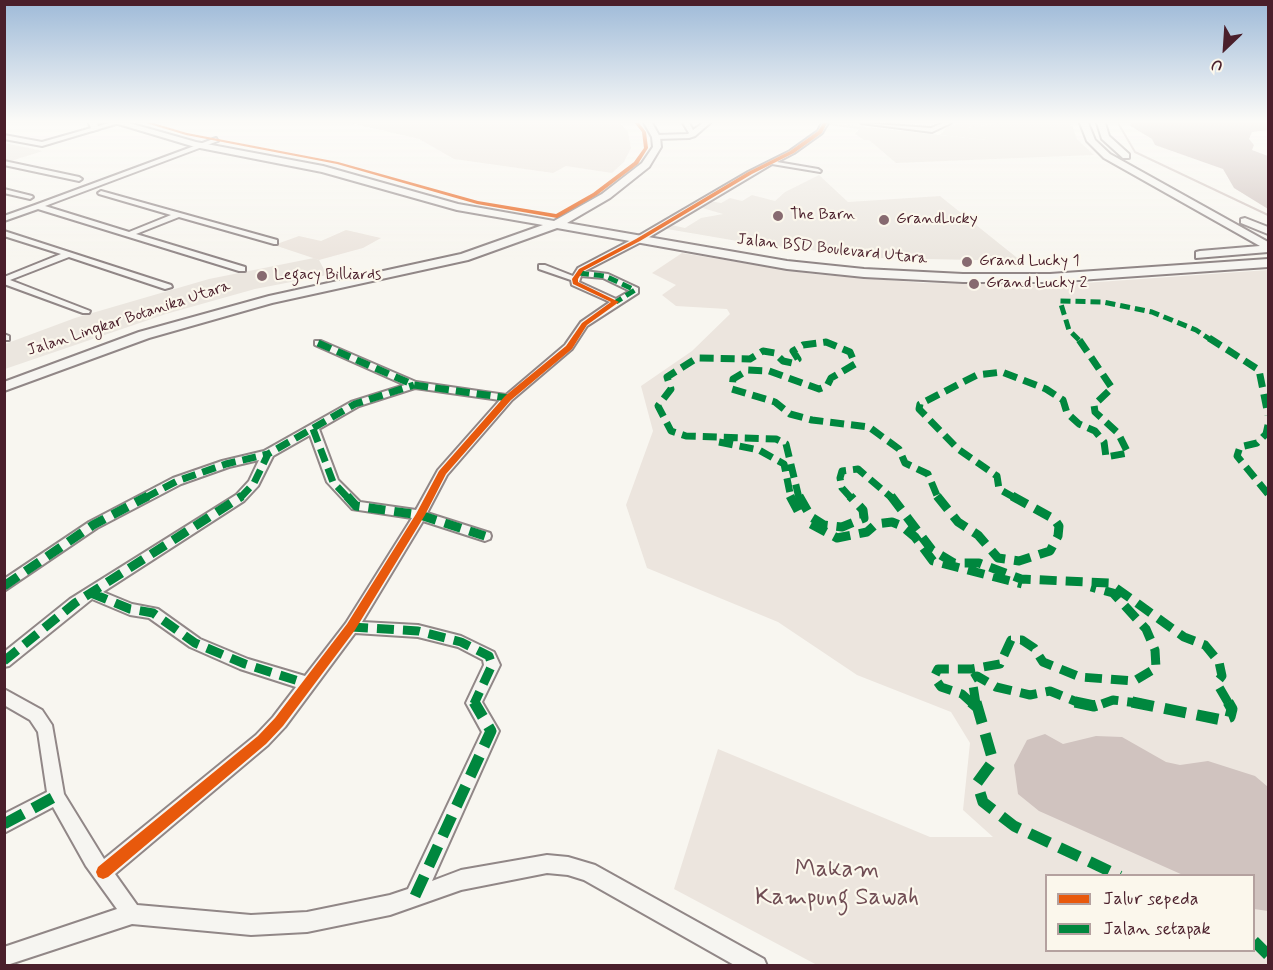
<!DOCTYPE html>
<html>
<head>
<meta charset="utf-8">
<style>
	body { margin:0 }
	#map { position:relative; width:1273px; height:970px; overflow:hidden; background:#f8f6f0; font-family:Mynerve,sans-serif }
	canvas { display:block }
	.frame { position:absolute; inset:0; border:6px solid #4a1f2b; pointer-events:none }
	.legend { position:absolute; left:1045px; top:874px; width:210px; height:78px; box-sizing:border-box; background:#fbf7ec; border:2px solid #b4a19f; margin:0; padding:8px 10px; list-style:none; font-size:18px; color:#4a1f2b }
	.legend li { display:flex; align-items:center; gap:12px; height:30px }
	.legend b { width:30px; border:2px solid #b4a19f }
	.north { position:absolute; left:1195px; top:18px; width:60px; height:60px; -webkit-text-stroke:4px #fbf7ec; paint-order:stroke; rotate:205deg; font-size:16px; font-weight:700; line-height:24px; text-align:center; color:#4a1f2b }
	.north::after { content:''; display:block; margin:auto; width:21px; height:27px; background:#4a1f2b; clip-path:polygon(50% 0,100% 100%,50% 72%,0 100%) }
</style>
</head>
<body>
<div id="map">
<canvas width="1273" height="970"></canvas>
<div class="frame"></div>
<ul class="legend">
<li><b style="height:8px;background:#e8590c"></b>Jalur sepeda</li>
<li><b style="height:8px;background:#00873e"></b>Jalan setapak</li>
</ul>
<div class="north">U</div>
</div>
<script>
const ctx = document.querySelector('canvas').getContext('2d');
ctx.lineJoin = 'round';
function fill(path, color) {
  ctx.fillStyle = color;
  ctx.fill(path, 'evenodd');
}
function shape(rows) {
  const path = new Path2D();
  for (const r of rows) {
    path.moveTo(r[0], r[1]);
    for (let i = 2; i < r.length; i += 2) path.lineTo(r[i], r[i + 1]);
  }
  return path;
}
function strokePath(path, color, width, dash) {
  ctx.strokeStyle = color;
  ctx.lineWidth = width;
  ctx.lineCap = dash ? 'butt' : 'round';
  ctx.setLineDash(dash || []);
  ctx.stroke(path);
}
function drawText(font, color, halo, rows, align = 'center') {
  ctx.font = font + ' Mynerve,sans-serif';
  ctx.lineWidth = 4.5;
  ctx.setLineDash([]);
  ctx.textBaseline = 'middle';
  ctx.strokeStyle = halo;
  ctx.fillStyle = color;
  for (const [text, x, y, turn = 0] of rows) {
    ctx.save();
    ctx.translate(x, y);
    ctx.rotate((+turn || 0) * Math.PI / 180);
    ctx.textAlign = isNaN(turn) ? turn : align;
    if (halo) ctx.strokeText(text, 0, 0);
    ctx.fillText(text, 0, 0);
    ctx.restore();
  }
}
const built = shape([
	[828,123,986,140,986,138,969,133,967,128,998,123,1071,123,1077,139,1094,155,896,163,869,140,864,140,855,134,859,129,828,125],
	[5,143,43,151,11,161,5,160],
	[819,175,848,202,940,196,1021,261,881,258,749,243,667,229,671,225,685,228,701,218,723,214,699,207,710,201,721,203,730,198,742,201,752,195,775,201,785,192],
	[314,258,319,260,327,275,255,289,166,314,5,369,5,344,75,318,209,279]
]);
const green = shape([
	[351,123,620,123,628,132,631,148,624,162,612,173,566,166,553,173,454,159,419,139],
	[957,123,998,123,967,128,969,133,987,138,986,140,940,135,946,128],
	[346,230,381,238,363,248,319,260,274,245,299,236,321,241],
	[682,253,813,274,924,283,1056,285,1268,270,1268,965,817,965,674,889,718,749,930,837,993,837,963,810,970,743,951,712,857,675,778,622,647,568,626,505,653,431,641,386,692,351,730,314,727,309,676,306,662,295,676,285,652,273],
	[1046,876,1254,876,1254,950,1046,950]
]);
const water = shape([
	[1131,123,1268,123,1268,130,1252,132,1249,139,1254,145,1252,150,1268,156,1268,209,1234,188,1223,169,1155,145,1152,139,1129,125],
	[1045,734,1063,744,1096,736,1122,737,1166,762,1180,765,1208,761,1255,776,1268,787,1268,911,1254,909,1254,876,1183,875,1039,811,1018,794,1014,765,1027,740]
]);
const stream = shape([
	[1118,123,1135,152,1268,215]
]);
const street = shape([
	[109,123,119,123,42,146,4,139,4,135,42,142,109,123],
	[683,123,689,123,693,130,703,123,710,123,695,136,689,138,656,139,653,137,656,135,688,134,689,133,683,123],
	[822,123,828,123,822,133,794,153,777,162,818,169,821,171,820,172,772,164,641,242,585,271,608,274,638,288,638,293,587,326,572,349,512,400,447,475,427,513,490,533,491,536,490,539,485,541,423,521,362,622,418,625,461,636,494,652,500,665,482,702,499,731,432,881,461,870,547,855,568,857,595,865,764,959,767,966,736,966,584,880,568,875,547,873,461,890,390,915,307,932,251,935,132,924,4,966,4,947,117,909,86,866,53,807,4,833,4,814,47,792,38,732,30,720,4,705,4,689,42,710,52,725,64,794,104,859,256,735,273,717,296,687,240,669,190,647,149,618,130,615,92,599,9,666,4,667,4,652,70,599,236,495,249,481,259,460,229,467,181,484,97,528,4,591,4,579,89,522,173,478,222,461,264,451,351,402,405,385,315,345,315,341,321,341,416,382,506,395,565,345,581,322,610,302,572,285,571,280,539,269,539,265,545,265,573,276,578,268,635,238,748,172,790,151,818,131,822,123],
	[581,276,603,278,630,291,616,299,579,282,581,276],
	[415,388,500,400,438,470,416,510,360,502,338,480,319,429,359,406,415,388],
	[310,435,327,482,352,509,412,518,346,623,305,676,248,659,200,639,158,609,132,604,103,592,244,501,258,486,273,456,310,435],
	[355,633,418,637,458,647,483,660,484,665,466,703,482,732,408,889,390,895,307,912,251,915,137,905,115,874,268,745,285,727,355,633],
	[861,123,931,128,943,123,951,123,932,132,861,123],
	[216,138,218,141,45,206,129,232,171,215,99,194,98,193,101,191,277,240,277,244,274,244,179,217,136,234,245,267,245,271,239,271,38,209,4,221,4,216,35,205,216,138],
	[4,161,79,177,82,179,79,181,4,165,4,161],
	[4,189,32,196,33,197,30,199,4,193,4,189],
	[4,231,171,285,172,287,165,289,69,257,10,280,90,311,89,313,83,313,4,284,4,277,61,254,4,236,4,231],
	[4,334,9,336,9,340,4,340,4,334]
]);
const secondary = shape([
	[89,123,97,123,99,129,92,131,89,123],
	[115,123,129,123,196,142,323,166,458,204,554,221,602,194,642,163,653,147,652,137,644,123,652,123,660,137,661,147,649,167,610,198,567,223,787,261,864,269,963,274,1050,274,1268,259,1268,267,1050,282,963,282,864,277,787,269,557,228,468,260,272,303,149,338,4,391,4,382,139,332,269,296,461,254,543,225,457,210,322,172,195,147,115,123],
	[1080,123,1088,123,1095,140,1110,154,1268,242,1268,252,1196,258,1196,252,1200,251,1260,246,1104,158,1087,141,1080,123],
	[1097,123,1105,123,1109,136,1129,154,1129,158,1123,158,1102,139,1097,123],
	[1245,218,1268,227,1268,234,1241,223,1241,219,1245,218]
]);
const quietFar3 = shape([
	[579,273,605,276,635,290,616,302],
	[1079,340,1069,330,1060,301,1103,302,1152,312,1196,330,1211,340]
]);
const quietFar2 = shape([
	[1209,338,1259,370,1268,415],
	[318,343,414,385,508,398],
	[1268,425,1266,434,1257,443,1240,447,1237,456,1268,494],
	[313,429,333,482,348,498],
	[719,442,759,450,784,464,791,498],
	[145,498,177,481,226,464,268,454],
	[240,498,254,483,268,454,355,404,414,385],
	[799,498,786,444,776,439,686,436,671,431,658,406,671,389,667,377,697,358,750,359,763,351,775,353,783,361,792,363,798,359,793,351,803,345,826,342,850,352,855,364,831,378,827,386,819,389,769,371,748,370,733,379,732,389,775,402,790,414,812,420,869,427,899,449,905,463,928,474,938,498],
	[851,498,842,488,840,478,842,471,858,469,892,498],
	[1015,498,999,489,997,476,958,449,919,409,920,404,977,375,1002,372,1046,389,1063,400,1067,413,1079,424,1095,431,1104,442,1106,457,1128,453,1118,433,1095,412,1094,405,1112,388,1078,338]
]);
const quietFar1 = shape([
	[347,496,356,506,420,515,485,536],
	[790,496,798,511],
	[799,496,811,517,824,525,842,527,864,518,863,510,850,496],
	[891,496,932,550,954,563,979,563,1021,579,1109,583,1184,637,1205,645,1219,662,1222,676,1218,681,1219,687,1229,704],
	[937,496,958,522,978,535,998,558,1019,561,1050,551,1058,536,1059,526,1054,519,1012,496],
	[811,524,837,538,867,532,876,524,892,522,902,526,915,537,933,561,1022,584],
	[4,586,93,525,148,496],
	[91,593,130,609,153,613,195,643,245,664,308,684],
	[351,627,418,631,461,642,489,656,492,665,474,704],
	[4,661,75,603,242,496],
	[973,704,962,694,941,687,934,677,938,669,972,669,1000,664,1011,640,1022,640,1034,648,1043,662,1080,677,1134,681,1156,668,1155,650,1146,629,1113,593,1091,587],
	[976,704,972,679,977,676,996,687,1030,695,1050,691,1082,704],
	[1102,704,1113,700,1146,704]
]);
const quiet = shape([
	[971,702,977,707],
	[976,702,993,761,977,783,983,802,1014,826,1120,876],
	[1075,702,1094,706,1107,702],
	[1132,702,1222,720,1230,717,1232,709,1228,702],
	[4,824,56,796],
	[415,896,491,731,474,702],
	[1254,941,1268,955]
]);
const cycleway = shape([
	[146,123,153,123,187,133,338,162,478,201,556,214,593,193,634,162,644,148,642,132,635,123,639,123,646,132,648,148,638,164,597,195,557,218,477,204,337,164,186,135,146,123],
	[823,123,827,123,822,133,794,153,752,174,640,241,583,271,578,279,578,282,619,302,587,325,572,349,511,400,446,474,425,515,355,630,283,726,266,744,108,877,103,879,98,877,96,872,98,867,258,736,275,718,347,624,416,514,439,471,505,396,566,346,582,323,611,302,573,284,572,279,579,269,636,239,748,172,790,151,818,131,823,123]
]);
const markers = [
	[778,216,6,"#876a70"],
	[884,220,6,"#876a70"],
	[967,262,6,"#876a70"],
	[262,276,6,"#876a70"],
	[974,284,6,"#876a70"]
];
const farPoinames = [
	["The Barn",790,216],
	["GrandLucky",896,220],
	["Grand Lucky 1",979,262],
	["Legacy Billiards",274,276],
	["Grand Lucky 2",986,284]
];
const farStreetnames = [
	["Jalan BSD Boulevard Utara",832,250,6],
	["Jalan Lingkar Botanika Utara",129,319,-18]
];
const nearParknames = [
	["Makam",837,871],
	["Kampung Sawah",837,899]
];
fill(built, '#ebe6df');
fill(green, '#ece5de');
fill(water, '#d0c3bf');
strokePath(stream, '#d0c3bf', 2);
strokePath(street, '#918787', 4);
strokePath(secondary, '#918787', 4);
fill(street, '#f6f5f1');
fill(secondary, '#f6f5f1');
strokePath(quietFar3, '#00873e', 5, [10, 5]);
strokePath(quietFar2, '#00873e', 7, [14, 7]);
strokePath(quietFar1, '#00873e', 9, [17, 9]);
strokePath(quiet, '#00873e', 11, [22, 11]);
fill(cycleway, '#e8590c');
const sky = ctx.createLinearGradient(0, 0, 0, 259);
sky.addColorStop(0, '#9ebad8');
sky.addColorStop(0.47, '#fcfbf8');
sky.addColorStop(1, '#fcfbf800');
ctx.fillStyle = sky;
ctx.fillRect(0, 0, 1273, 259);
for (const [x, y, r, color] of markers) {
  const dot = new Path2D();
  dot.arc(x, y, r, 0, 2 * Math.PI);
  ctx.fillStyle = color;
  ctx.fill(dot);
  strokePath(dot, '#fbf7ec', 2);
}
drawText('16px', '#4a1f2b', '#fbf7ec', farPoinames, 'left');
drawText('16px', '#4a1f2b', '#fbf7ec', farStreetnames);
drawText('24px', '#704d54', '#fbf7ec', nearParknames);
</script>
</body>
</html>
